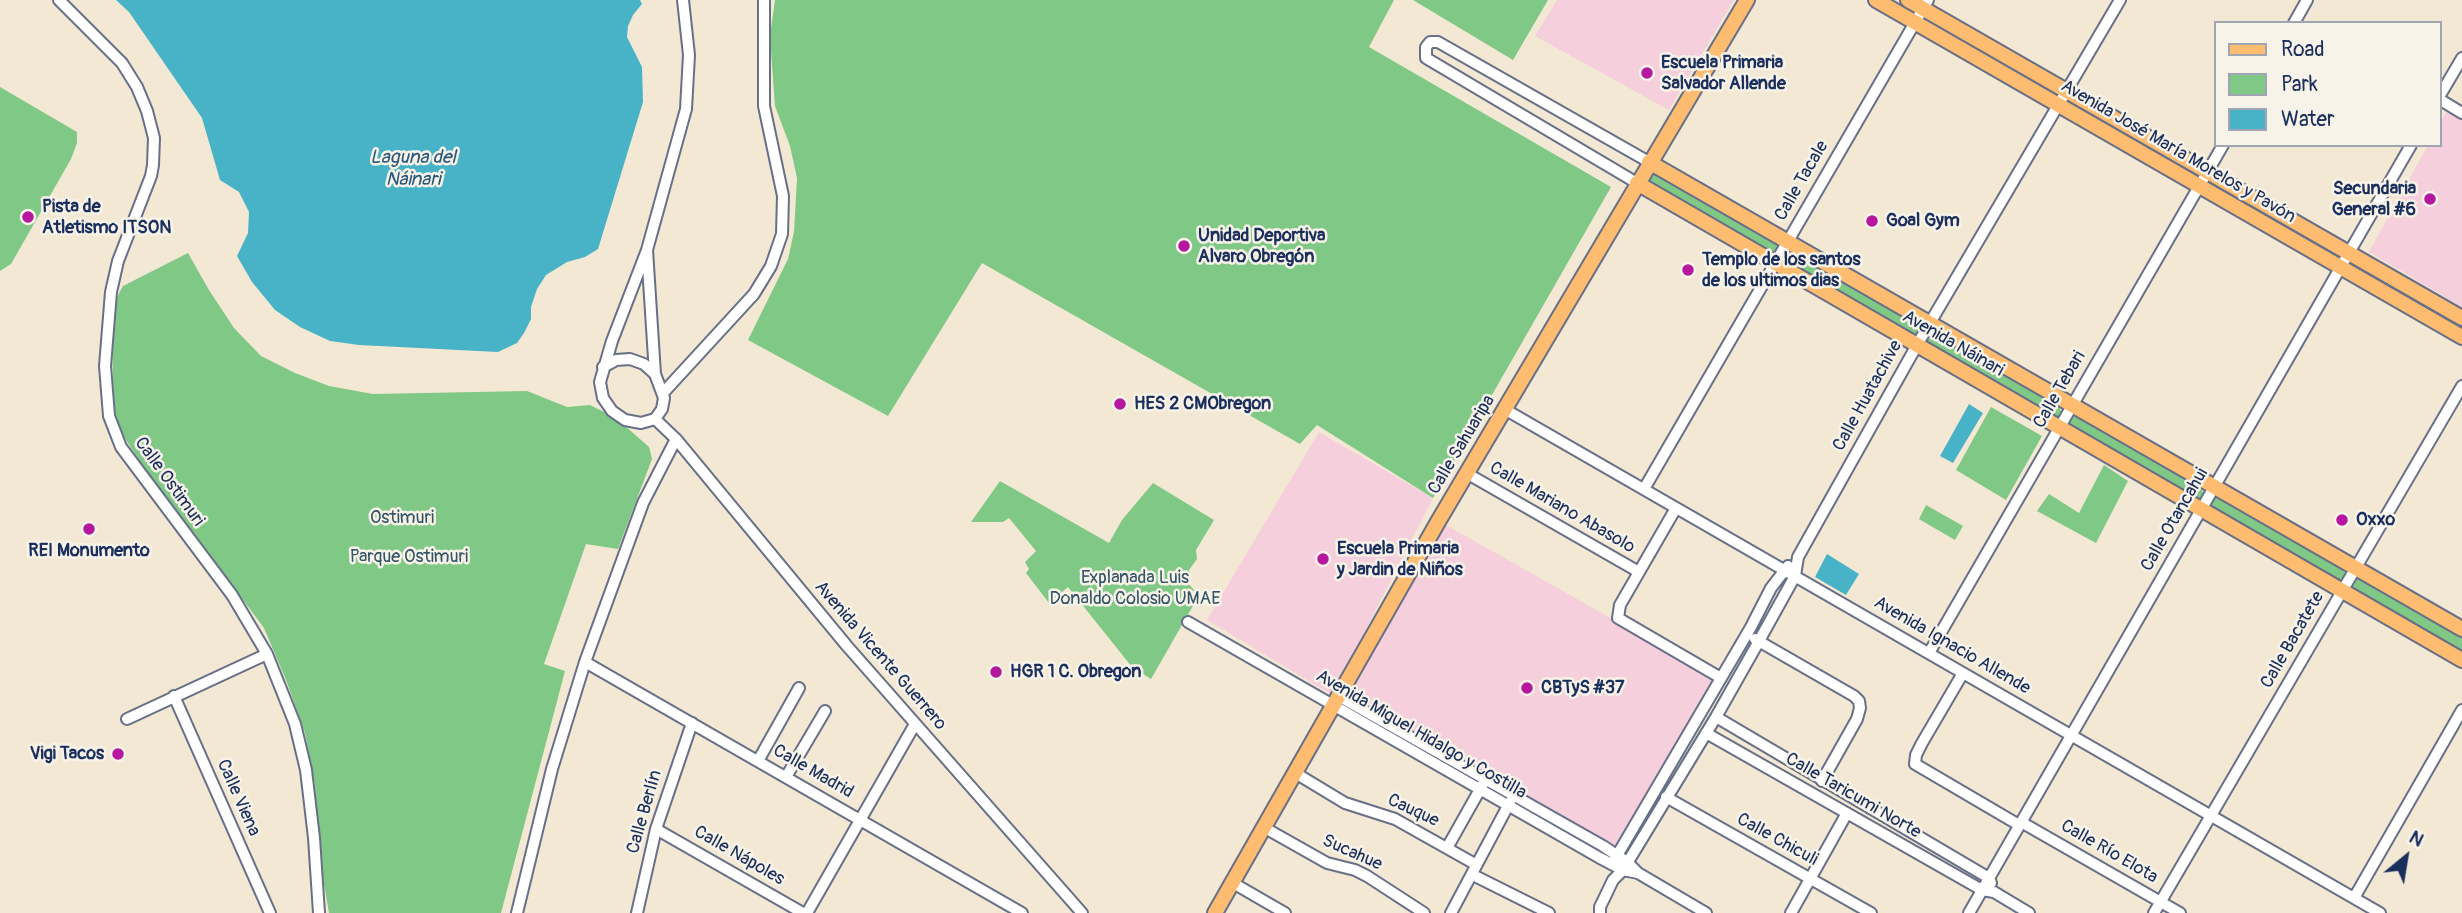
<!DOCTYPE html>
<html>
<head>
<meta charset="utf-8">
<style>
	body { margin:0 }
	#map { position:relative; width:2462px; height:913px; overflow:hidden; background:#f3e8d3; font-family:Pangolin,sans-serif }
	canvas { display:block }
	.legend { position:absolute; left:2214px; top:21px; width:228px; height:126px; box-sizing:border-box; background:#f7f3e8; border:2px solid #9fa5b1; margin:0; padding:9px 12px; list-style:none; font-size:21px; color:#1b2f5e }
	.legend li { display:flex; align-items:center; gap:14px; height:35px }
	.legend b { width:35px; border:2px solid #9fa5b1 }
	.north { position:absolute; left:2371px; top:822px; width:70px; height:70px; -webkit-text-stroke:5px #f7f3e8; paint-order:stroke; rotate:30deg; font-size:19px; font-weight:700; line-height:28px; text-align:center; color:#1b2f5e }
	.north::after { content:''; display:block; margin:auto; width:24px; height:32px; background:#1b2f5e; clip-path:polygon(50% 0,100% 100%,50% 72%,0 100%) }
</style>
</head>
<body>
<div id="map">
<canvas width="2462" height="913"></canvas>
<ul class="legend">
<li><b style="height:9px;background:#fdbc70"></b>Road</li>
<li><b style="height:19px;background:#80c885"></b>Park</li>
<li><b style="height:19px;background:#48b3c6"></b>Water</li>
</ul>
<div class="north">N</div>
</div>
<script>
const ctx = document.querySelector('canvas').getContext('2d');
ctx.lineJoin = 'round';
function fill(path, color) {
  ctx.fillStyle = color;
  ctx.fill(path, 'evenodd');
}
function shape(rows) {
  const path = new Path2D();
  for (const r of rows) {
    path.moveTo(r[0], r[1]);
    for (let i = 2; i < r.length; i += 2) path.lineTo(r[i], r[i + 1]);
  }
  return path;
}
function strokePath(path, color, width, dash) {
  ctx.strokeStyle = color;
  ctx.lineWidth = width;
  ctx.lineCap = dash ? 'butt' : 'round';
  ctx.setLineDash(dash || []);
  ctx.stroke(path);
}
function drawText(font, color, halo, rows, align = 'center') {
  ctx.font = font + ' Pangolin,sans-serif';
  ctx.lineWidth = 5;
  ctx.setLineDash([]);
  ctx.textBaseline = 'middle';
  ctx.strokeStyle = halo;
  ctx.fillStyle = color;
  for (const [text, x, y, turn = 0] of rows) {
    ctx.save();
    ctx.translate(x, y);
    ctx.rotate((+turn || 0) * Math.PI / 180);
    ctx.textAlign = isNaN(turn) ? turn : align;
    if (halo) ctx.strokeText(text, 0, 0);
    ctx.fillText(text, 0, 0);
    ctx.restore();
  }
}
const built = shape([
	[1557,0,1734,0,1669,110,1535,36],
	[2447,111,2462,120,2462,307,2369,252,2428,145,2439,145,2439,125],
	[1319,432,1433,498,1332,695,1207,620],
	[1439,521,1715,677,1620,840,1624,862,1353,700,1336,704]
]);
const green = shape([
	[775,0,1394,0,1369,47,1611,187,1433,498,1317,425,1300,444,982,263,888,416,748,340,788,259,794,232,797,178,790,146,775,106,770,36],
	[1413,0,1548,0,1513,60],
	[0,87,77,132,77,143,71,159,11,264,0,271],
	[1654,171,1774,239,1778,247,1777,251,1774,254,1644,181],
	[188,253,209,290,234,328,261,356,295,373,329,386,373,394,527,391,567,407,590,405,616,418,649,447,652,459,618,549,586,544,544,664,565,671,501,913,329,913,320,861,315,786,305,733,286,680,264,628,140,462,123,435,114,414,112,342,117,297,123,286],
	[1794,253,1915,321,1919,329,1918,333,1915,336,1785,263,1784,259,1787,254],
	[1936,334,2057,403,2061,411,2059,415,2056,418,1926,345,1925,341,1928,336],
	[1991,407,2042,436,2006,500,1956,470],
	[2078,416,2199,484,2203,493,2202,497,2194,500,2069,426,2068,422,2071,418],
	[2104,465,2128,481,2096,543,2037,511,2049,494,2079,513],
	[1000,481,1109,543,1122,520,1153,483,1214,520,1196,550,1197,559,1189,570,1191,576,1187,582,1194,590,1189,599,1194,604,1151,679,1132,667,1068,587,1049,603,1026,573,1029,569,1025,562,1036,551,1009,518,1003,522,971,522],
	[2220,497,2341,565,2345,574,2343,578,2335,581,2210,507,2209,503,2212,498],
	[1926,505,1963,526,1955,540,1919,519],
	[2360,577,2462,634,2462,655,2350,588,2352,579]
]);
const water = shape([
	[116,0,640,0,642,4,633,15,628,26,627,37,642,67,643,102,598,249,585,257,567,262,546,275,537,289,531,307,531,319,524,333,517,343,498,352,359,345,330,341,300,327,275,310,252,282,237,256,248,233,249,212,239,192,220,180,202,118,129,12],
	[1969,404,1983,413,1953,463,1940,456],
	[1827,554,1859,574,1846,595,1815,577]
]);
const minor = shape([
	[59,0,122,63,137,87,147,111,154,138,153,165,151,176,118,261,111,292,105,366,109,416,121,447,232,595,267,654,295,724,306,770,314,838,319,913],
	[2294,23,2307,0],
	[2439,97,2462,58],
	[2439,99,2462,113],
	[1637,183,1426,58,1426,47,1430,42,1438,42,1649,162],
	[647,250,655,374,664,398,662,409,655,419,641,423,625,420,612,411,603,398,600,382,612,341,647,250,686,109,689,55,683,0],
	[603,367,616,360,630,359,644,364,655,374],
	[663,393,754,294,771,266,782,234,783,196,764,106,764,0],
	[1506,410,2380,913],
	[655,419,676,439,847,646,1082,913],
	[1468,474,1639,572],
	[1644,489,1928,0],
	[1676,508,1620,605,1618,618,1721,678],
	[1188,622,1600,858,1623,870,1638,873],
	[1755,639,1854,696,1859,701,1860,708,1857,719,1822,781],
	[1929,653,2223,145],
	[585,662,1022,913],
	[1963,673,1922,743,1916,755,1915,764,2019,825],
	[174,696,270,913],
	[1340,697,1603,846,1627,862,1638,873,1706,913],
	[1716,717,1989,878,1991,883],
	[127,719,267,654],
	[1706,733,1982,890,1994,892,2029,913],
	[758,761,799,688],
	[1297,774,1345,803,1395,819,1475,864],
	[786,777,825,711],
	[1666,797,1871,913],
	[2021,822,2180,913],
	[1265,828,1327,863,1355,870,1367,876,1424,913],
	[656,829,803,913],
	[1447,848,1483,784],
	[1615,859,1751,627,1771,588,1788,566],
	[1473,875,1549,913],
	[1233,883,1285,913],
	[2354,898,2462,710],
	[517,913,552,769,585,662,643,503,676,439],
	[637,913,656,829,692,723],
	[807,913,915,724],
	[1451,913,1510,802],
	[1600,913,1600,907,1613,880,1623,870,1716,717,1759,641,1795,576,1798,557,1917,345,2120,0],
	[1791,913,1847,813],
	[1969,913,2411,145],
	[2154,913,2462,386]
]);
const major = shape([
	[1876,0,2462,337],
	[1908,0,2462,318],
	[1649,162,2462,629],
	[1637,183,2462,660],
	[1215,913,1439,520,1747,0]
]);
const markers = [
	[1647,73,7,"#b5179e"],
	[2430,199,7,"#b5179e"],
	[28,217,7,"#b5179e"],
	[1872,221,7,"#b5179e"],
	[1184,246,7,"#b5179e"],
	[1688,270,7,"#b5179e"],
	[1120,404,7,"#b5179e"],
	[2342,520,7,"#b5179e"],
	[89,529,7,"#b5179e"],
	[1323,559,7,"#b5179e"],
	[996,672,7,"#b5179e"],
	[1527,688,7,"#b5179e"],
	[118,754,7,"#b5179e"]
];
const poiNames = [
	["Escuela Primaria",1661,63],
	["Salvador Allende",1661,84],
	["Secundaria",2416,189,"right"],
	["General #6",2416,210,"right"],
	["Pista de",42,207],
	["Atletismo ITSON",42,228],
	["Goal Gym",1886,221],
	["Unidad Deportiva",1198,236],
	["Alvaro Obregón",1198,257],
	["Templo de los santos",1702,260],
	["de los ultimos dias",1702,281],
	["HES 2 CMObregon",1134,404],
	["Oxxo",2356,520],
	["Escuela Primaria",1337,549],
	["y Jardin de Niños",1337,570],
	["REI Monumento",89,551,"center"],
	["HGR 1 C. Obregon",1010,672],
	["CBTyS #37",1541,688],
	["Vigi Tacos",104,754,"right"]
];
const streetNames = [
	["Avenida José María Morelos y Pavón",2178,152,30],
	["Calle Tacale",1802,181,-60],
	["Avenida Náinari",1953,344,30],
	["Calle Tebari",2060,390,-60],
	["Calle Huatachive",1868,396,-61],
	["Calle Sahuaripa",1462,445,-59],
	["Calle Ostimuri",169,482,54],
	["Calle Mariano Abasolo",1562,508,30],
	["Calle Otancahui",2175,520,-60],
	["Calle Bacatete",2293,640,-60],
	["Avenida Ignacio Allende",1952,646,30],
	["Avenida Vicente Guerrero",880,656,49],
	["Avenida Miguel Hidalgo y Costilla",1421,735,30],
	["Calle Madrid",813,772,30],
	["Calle Taricumi Norte",1853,796,30],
	["Calle Viena",238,798,66],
	["Cauque",1413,811,25],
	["Calle Berlín",645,812,-74],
	["Calle Chiculi",1777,840,29],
	["Calle Río Elota",2109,852,30],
	["Sucahue",1352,853,24],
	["Calle Nápoles",739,856,30]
];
const parkNames = [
	["Ostimuri",402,518],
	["Parque Ostimuri",409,557],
	["Explanada Luis",1135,578],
	["Donaldo Colosio UMAE",1135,599]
];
const waterNames = [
	["Laguna del",413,158],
	["Náinari",413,180]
];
fill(built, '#f5cfdb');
fill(green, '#80c885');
fill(water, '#48b3c6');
strokePath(minor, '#677087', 14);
strokePath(major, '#677087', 18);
strokePath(minor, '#fff', 10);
strokePath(major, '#fdbc70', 14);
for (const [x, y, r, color] of markers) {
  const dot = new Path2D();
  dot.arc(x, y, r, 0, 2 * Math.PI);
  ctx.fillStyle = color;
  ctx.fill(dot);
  strokePath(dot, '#f7f3e8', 2.5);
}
drawText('bold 18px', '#1b2f5e', '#f7f3e8', poiNames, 'left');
drawText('18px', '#1b2f5e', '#f7f3e8', streetNames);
drawText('18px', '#345568', '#f7f3e8', parkNames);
drawText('italic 19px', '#28577d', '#f7f3e8', waterNames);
</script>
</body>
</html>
